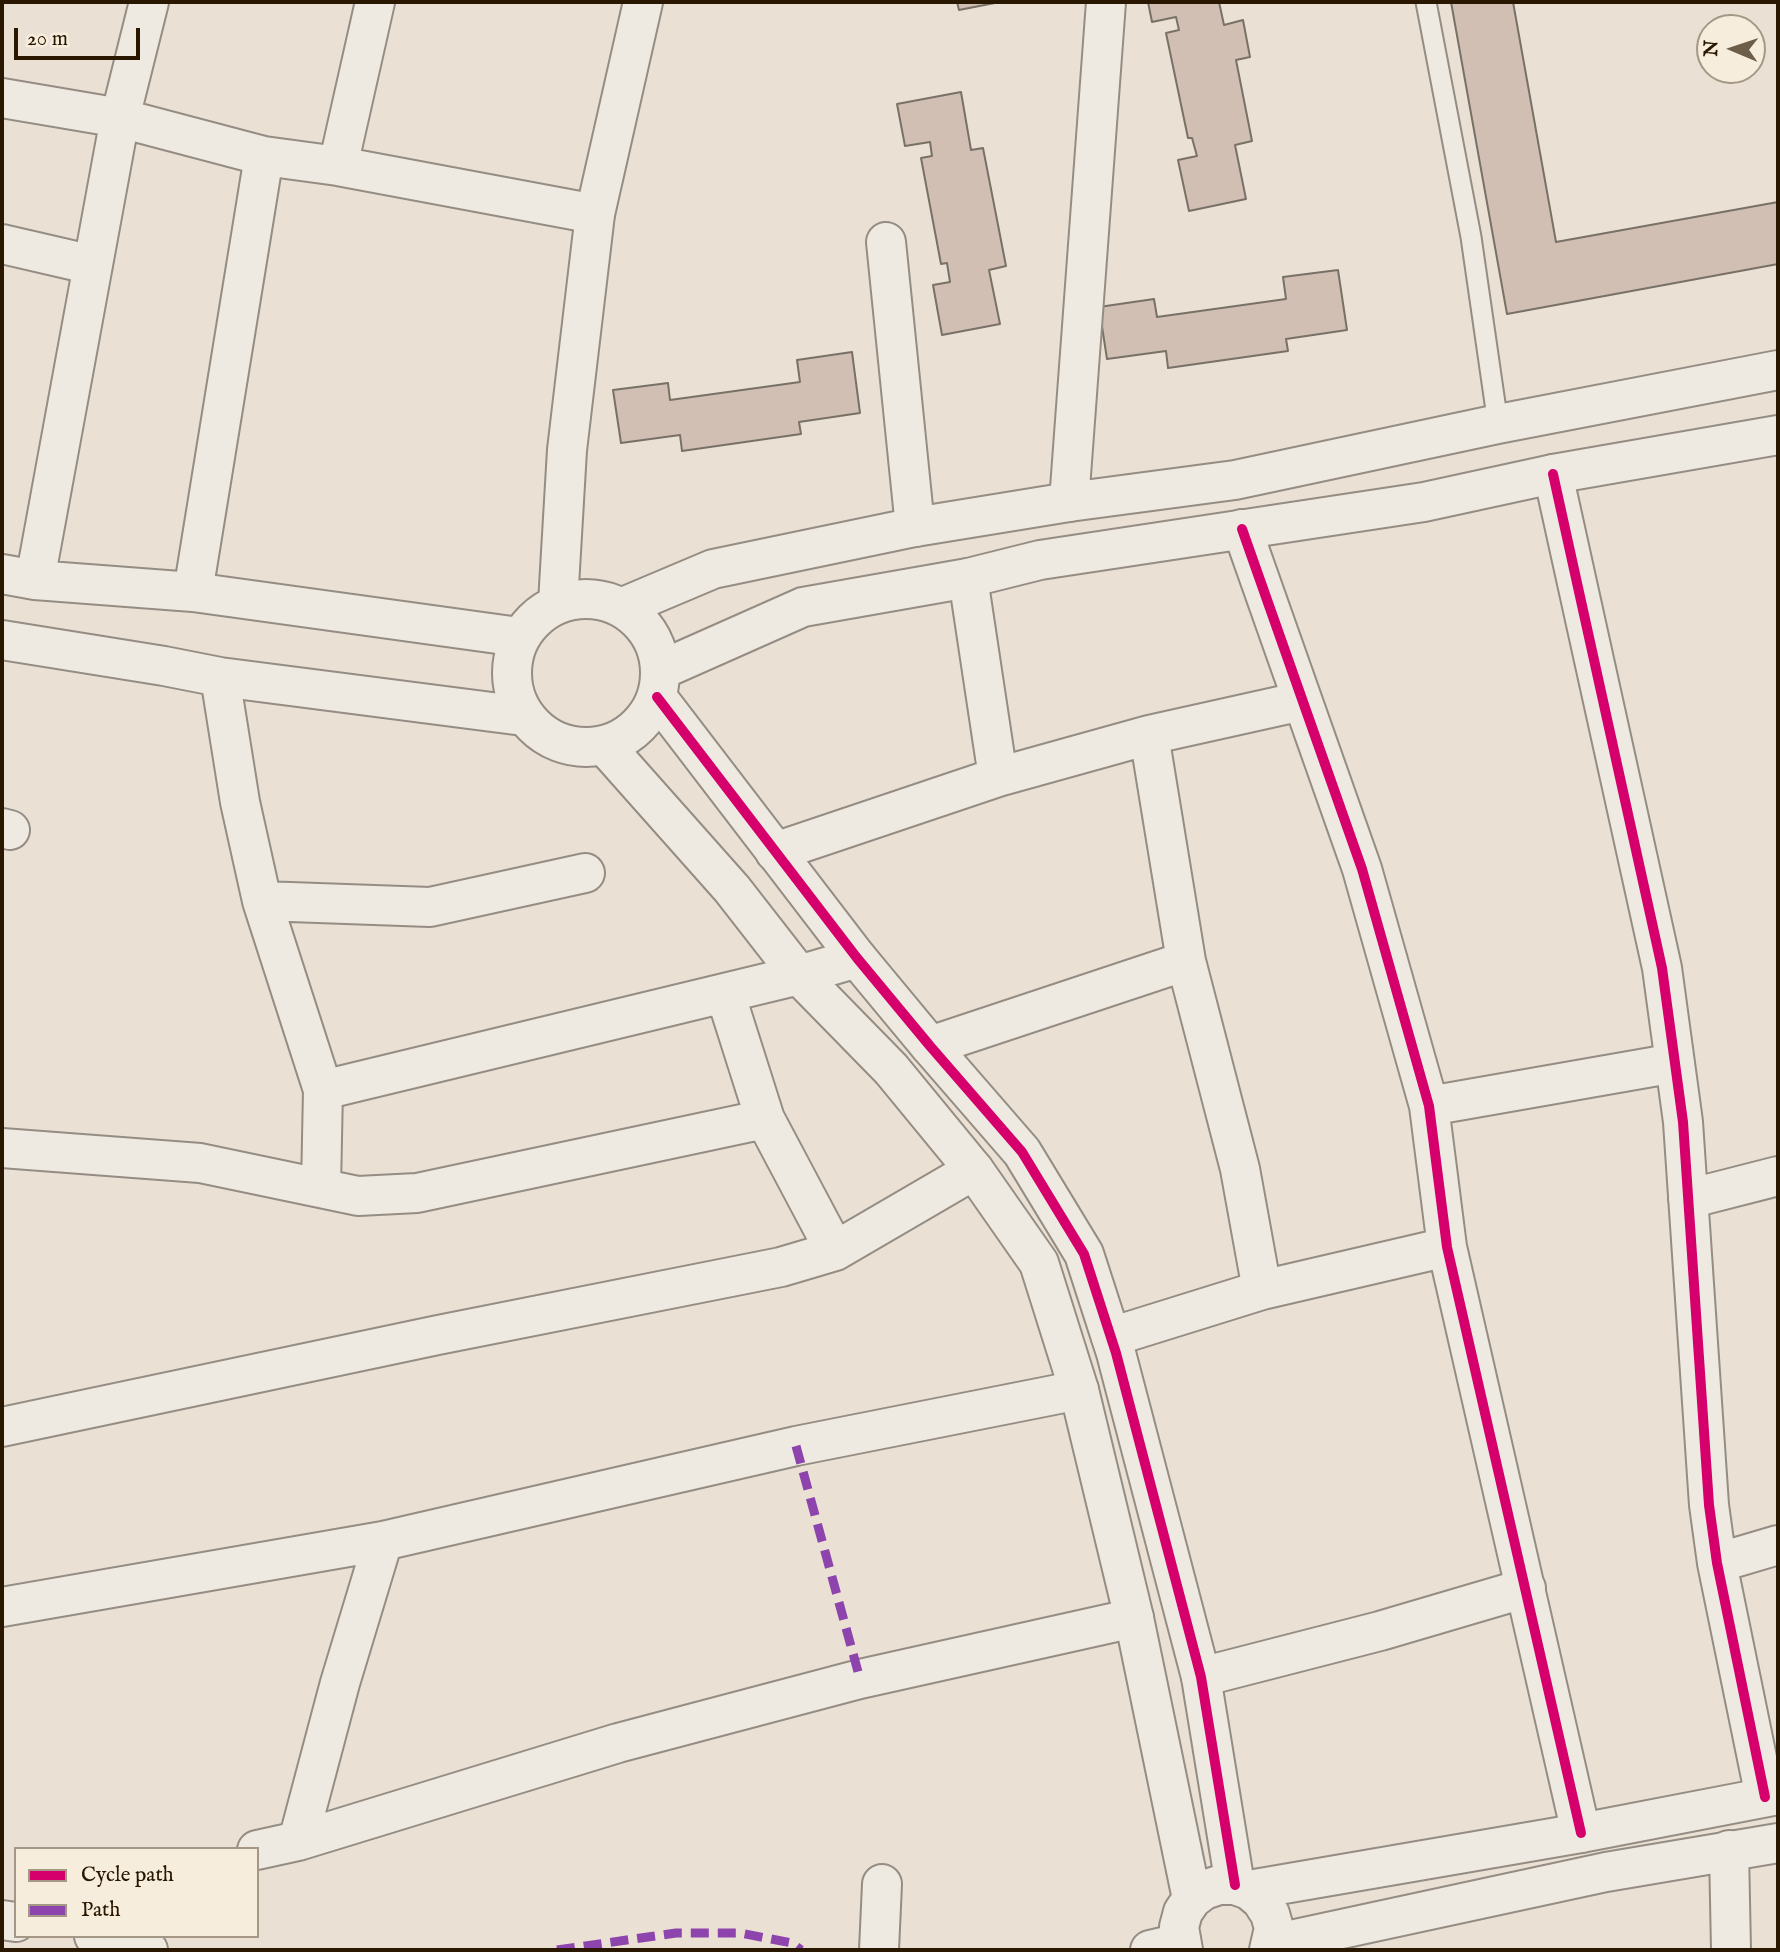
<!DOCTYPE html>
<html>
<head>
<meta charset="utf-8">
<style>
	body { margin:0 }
	#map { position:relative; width:1780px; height:1952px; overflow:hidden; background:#eae1d4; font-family:"IM FELL English",serif }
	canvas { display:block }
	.frame { position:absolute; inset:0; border:4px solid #291700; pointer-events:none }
	.legend { position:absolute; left:14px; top:1847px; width:245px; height:91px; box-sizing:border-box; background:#f7eddd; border:2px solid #a59785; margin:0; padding:9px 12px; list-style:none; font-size:21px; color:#291700 }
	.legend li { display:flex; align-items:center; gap:14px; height:35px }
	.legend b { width:35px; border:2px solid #a59785 }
	.north { position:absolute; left:1696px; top:14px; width:70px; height:70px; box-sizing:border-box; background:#f7eddd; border:2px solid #a59785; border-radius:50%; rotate:272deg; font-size:19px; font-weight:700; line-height:28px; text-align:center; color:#291700 }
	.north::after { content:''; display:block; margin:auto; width:24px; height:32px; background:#6d5e4a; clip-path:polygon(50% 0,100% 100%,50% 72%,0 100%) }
	.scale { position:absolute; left:14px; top:28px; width:126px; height:32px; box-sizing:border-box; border:4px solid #291700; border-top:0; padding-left:9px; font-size:21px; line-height:24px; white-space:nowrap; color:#291700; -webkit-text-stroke:5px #f7eddd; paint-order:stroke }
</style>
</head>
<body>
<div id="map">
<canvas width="1780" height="1952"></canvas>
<div class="frame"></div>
<ul class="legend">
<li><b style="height:9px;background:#d6006c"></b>Cycle path</li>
<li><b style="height:9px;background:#8e44ad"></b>Path</li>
</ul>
<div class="north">N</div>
<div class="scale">20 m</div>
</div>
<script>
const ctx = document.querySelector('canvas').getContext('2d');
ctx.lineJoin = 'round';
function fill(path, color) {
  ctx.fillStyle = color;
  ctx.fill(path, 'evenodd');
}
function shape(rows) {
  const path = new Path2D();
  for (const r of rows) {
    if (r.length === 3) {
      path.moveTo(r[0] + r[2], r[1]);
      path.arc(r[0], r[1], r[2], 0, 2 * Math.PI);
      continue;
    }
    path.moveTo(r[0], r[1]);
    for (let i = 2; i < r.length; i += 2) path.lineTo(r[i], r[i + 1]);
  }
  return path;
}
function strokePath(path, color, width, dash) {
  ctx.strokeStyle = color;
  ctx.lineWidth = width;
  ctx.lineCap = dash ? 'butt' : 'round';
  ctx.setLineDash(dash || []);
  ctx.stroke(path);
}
const building = shape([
	[957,2,1000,2,959,10,957,2],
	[1148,2,1219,2,1224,25,1243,20,1250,57,1236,60,1252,141,1235,145,1246,199,1189,211,1178,160,1197,156,1192,138,1188,138,1166,33,1179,30,1176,17,1152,22,1148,2],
	[1451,2,1513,2,1556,242,1778,202,1778,264,1507,314,1451,2],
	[961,92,971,150,983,148,1006,266,989,270,1000,324,942,335,933,285,950,282,947,263,941,264,921,158,932,156,930,142,905,146,897,104,961,92],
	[1338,270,1347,330,1286,339,1288,351,1168,368,1166,351,1107,359,1099,307,1154,299,1157,317,1286,299,1283,277,1338,270],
	[852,352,860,413,799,422,801,434,682,451,680,435,621,443,613,390,668,383,670,400,800,382,797,360,852,352]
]);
const service = shape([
	[1426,2,1471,237,1498,424]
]);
const minor = shape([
	[2,98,120,118,264,156,338,166,595,214],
	[338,166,375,2],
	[886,242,915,527],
	[2,244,93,265],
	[1553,474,1662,968,1683,1122,1709,1505,1717,1563,1765,1797],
	[1069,502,1106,2],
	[1242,529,1362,869,1429,1106,1447,1247,1581,1833],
	[2,574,35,580,193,592,519,637],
	[968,578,998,777],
	[35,580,120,118,149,2],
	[193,592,264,156],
	[2,640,164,666,220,677,523,716],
	[220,677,240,802,262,901,323,1090,321,1188],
	[1149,735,1302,701],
	[2,828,10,830],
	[775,852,998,777,1149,735,1186,961,1240,1169,1262,1290,1447,1247],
	[262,901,430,907,585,873],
	[725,993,765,1119],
	[930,1046,1186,961],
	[323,1090,799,975,857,958],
	[1429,1106,1675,1063],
	[2,1148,200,1163,358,1196,417,1193,765,1119,835,1251],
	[1688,1199,1778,1176],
	[1111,1337,1262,1290],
	[2,1427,438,1335,781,1267,835,1251,974,1170],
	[1717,1563,1778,1545],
	[2,1607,383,1541,796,1446,1079,1390],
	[1201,1677,1380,1631,1526,1588],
	[298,1841,340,1683,383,1541],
	[257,1850,298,1841,618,1743,860,1679,1134,1618],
	[1729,1850,1731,1950],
	[2,1920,16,1922],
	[94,1936,148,1950],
	[879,1950,882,1884],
	[1150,1950,1180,1943]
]);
const tertiary = shape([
	[586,673,74],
	[558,603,567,450,595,214,643,2],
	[623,607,713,569,915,527,1069,502,1235,480,1498,424,1778,370],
	[661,670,803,607,968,578,1040,560,1424,502,1553,474,1778,435],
	[657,697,857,958,930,1046,1022,1152,1084,1254,1116,1353,1201,1677,1235,1885],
	[605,746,732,889,799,975,891,1069,974,1170,1039,1263,1079,1390,1134,1618,1192,1899],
	[1249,1890,1581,1833,1778,1795],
	[1272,1944,1606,1872,1778,1843],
	[1183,1950,1179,1927,1183,1912,1192,1899,1204,1890,1219,1885,1235,1885,1249,1890,1261,1900,1270,1914,1274,1928,1269,1950]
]);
const quiet = shape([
	[796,1446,860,1679],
	[557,1950,676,1933,740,1933,792,1943,801,1950]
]);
const cycleway = shape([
	[1553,474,1662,968,1683,1122,1709,1505,1717,1563,1765,1797],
	[1242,529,1362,869,1429,1106,1447,1247,1581,1833],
	[657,697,857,958,930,1046,1022,1152,1084,1254,1116,1353,1201,1677,1235,1885]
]);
fill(building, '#d0bfb2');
strokePath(building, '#797167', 2);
strokePath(service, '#958d83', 23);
strokePath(minor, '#958d83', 42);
strokePath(tertiary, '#958d83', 42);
strokePath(service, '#eeeae2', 19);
strokePath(minor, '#eeeae2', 38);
strokePath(tertiary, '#eeeae2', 38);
strokePath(quiet, '#8e44ad', 9, [18, 9]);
strokePath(cycleway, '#d6006c', 10);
</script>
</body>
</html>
